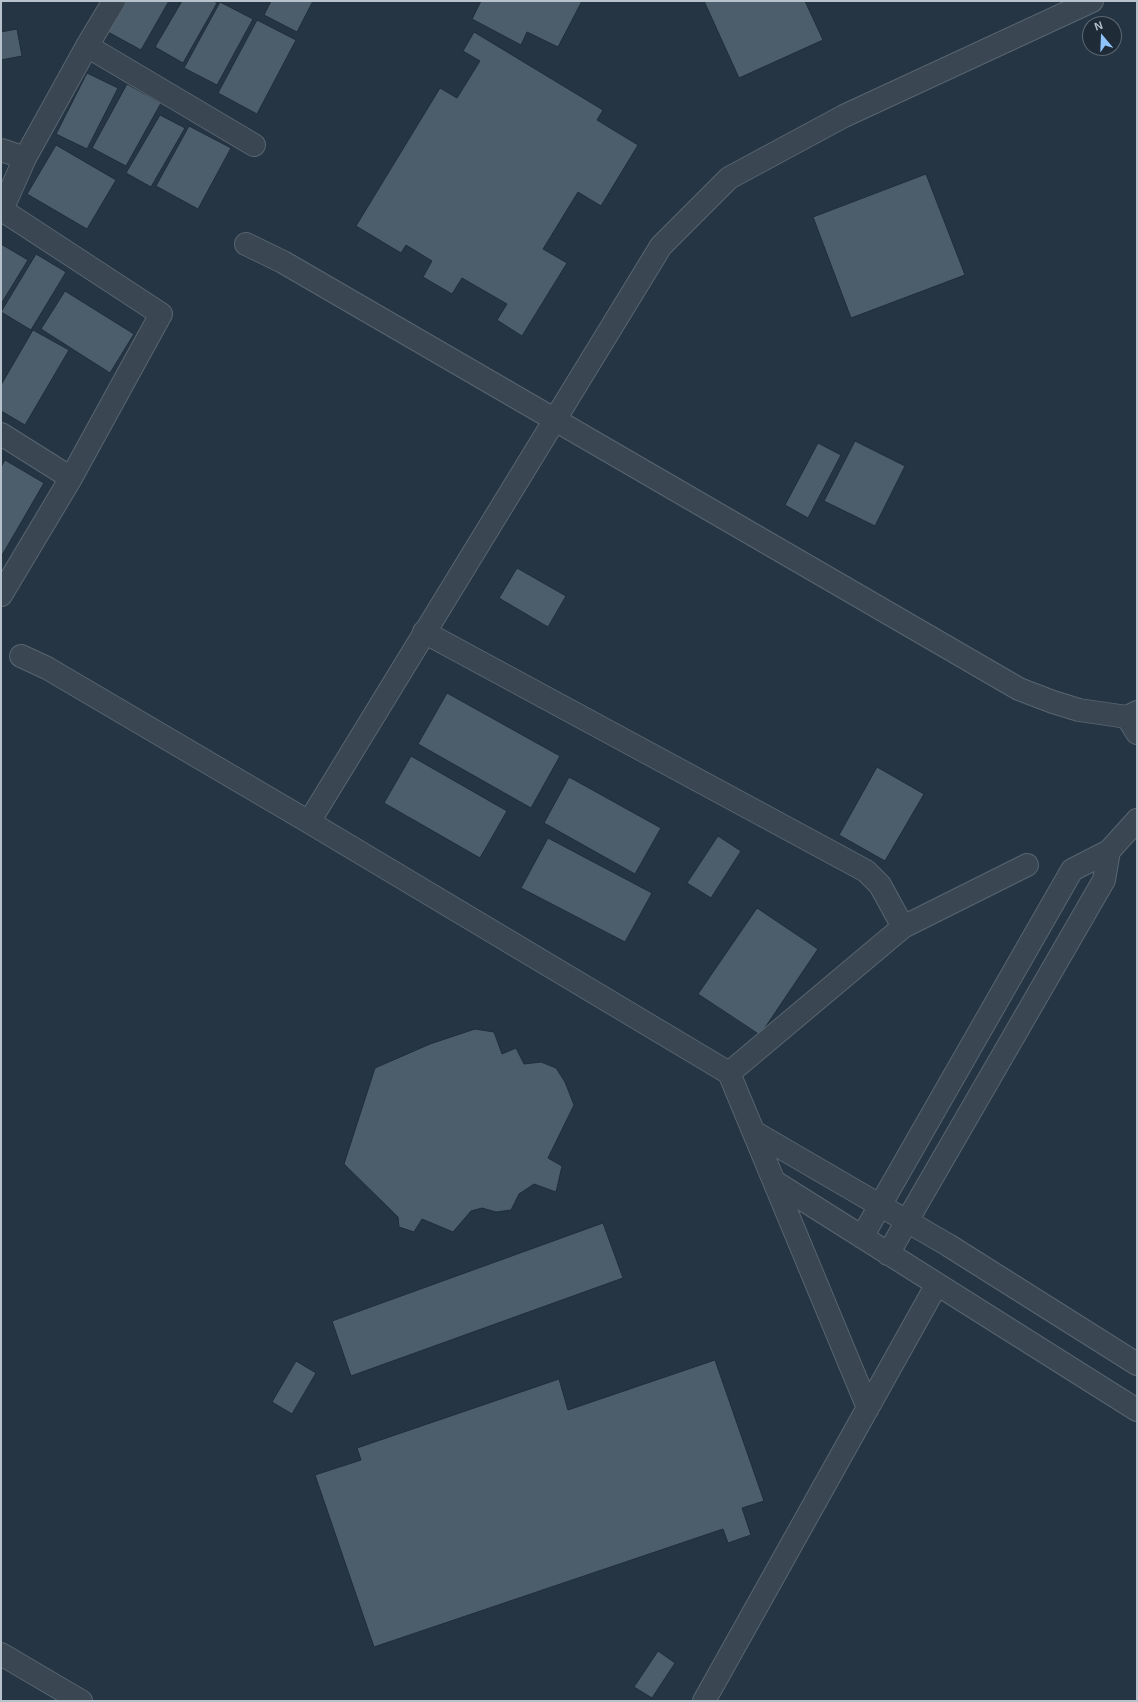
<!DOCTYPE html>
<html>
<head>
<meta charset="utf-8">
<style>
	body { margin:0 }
	#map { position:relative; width:1138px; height:1702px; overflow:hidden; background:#263543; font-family:Helvetica,sans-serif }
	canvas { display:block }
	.frame { position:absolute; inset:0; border:2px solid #b7c2cc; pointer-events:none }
	.north { position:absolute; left:1082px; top:16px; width:40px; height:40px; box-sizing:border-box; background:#1f2c38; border:1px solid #5c6873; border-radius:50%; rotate:341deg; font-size:11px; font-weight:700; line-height:16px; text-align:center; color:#b7c2cc }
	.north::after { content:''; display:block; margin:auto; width:14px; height:18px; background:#8ec4fa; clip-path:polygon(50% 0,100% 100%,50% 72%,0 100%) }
</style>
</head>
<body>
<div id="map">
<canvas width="1138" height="1702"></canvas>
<div class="frame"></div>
<div class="north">N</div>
</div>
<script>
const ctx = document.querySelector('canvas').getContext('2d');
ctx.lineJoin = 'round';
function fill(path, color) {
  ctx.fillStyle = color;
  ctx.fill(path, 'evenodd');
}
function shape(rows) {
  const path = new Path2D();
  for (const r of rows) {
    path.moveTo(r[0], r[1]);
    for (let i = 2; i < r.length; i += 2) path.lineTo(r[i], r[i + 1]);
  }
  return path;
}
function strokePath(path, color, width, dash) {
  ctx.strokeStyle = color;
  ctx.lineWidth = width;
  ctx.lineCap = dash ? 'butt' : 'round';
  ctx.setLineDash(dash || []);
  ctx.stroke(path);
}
const building = shape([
	[126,1,169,1,141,50,108,32,126,1],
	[182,1,214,1,217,3,183,63,155,47,182,1],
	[271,1,313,1,297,32,264,15,271,1],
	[481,1,582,1,558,47,527,32,521,45,472,19,481,1],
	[704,1,805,1,823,40,739,78,704,1],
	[220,2,253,19,217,85,184,68,220,2],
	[257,20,296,40,257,114,218,93,257,20],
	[17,29,22,56,1,60,1,32,17,29],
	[474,32,603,110,597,120,638,145,601,206,578,192,543,249,567,263,522,336,497,320,507,304,462,278,452,294,423,277,432,261,406,245,401,253,356,226,440,88,457,98,480,61,463,51,474,32],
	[87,73,118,88,87,149,56,134,87,73],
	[127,84,161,103,126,166,92,148,127,84],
	[160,115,185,128,151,187,126,173,160,115],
	[189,126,231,148,198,209,156,186,189,126],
	[56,145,116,180,87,229,27,194,56,145],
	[926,174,965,275,851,318,813,217,926,174],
	[1,244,28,260,1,304,1,244],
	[36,254,66,272,31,330,1,312,36,254],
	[65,291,134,334,110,373,41,329,65,291],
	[33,330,69,350,25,425,1,411,1,385,33,330],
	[855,441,905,466,875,526,824,501,855,441],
	[818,443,841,455,808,518,785,505,818,443],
	[5,460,44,483,1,557,1,467,5,460],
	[517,568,566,596,548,627,499,598,517,568],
	[447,693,560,756,531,808,418,744,447,693],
	[411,756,507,811,480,858,384,803,411,756],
	[877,767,924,794,885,861,839,835,877,767],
	[569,777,661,828,635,874,544,823,569,777],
	[718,836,741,851,711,898,687,883,718,836],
	[548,838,652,893,625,942,521,888,548,838],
	[757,908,818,949,760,1035,698,994,757,908],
	[475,1029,494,1032,502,1054,516,1048,524,1064,541,1062,556,1068,565,1082,574,1105,548,1158,562,1166,556,1192,534,1184,519,1194,511,1210,496,1212,482,1208,471,1211,453,1232,422,1219,414,1232,399,1227,398,1217,344,1164,375,1068,430,1044,475,1029],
	[603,1223,623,1278,351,1376,332,1321,603,1223],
	[715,1360,764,1501,742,1508,751,1535,728,1543,723,1529,374,1647,315,1475,361,1460,357,1448,559,1379,568,1410,715,1360],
	[296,1361,316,1373,292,1414,272,1402,296,1361],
	[658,1651,675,1663,652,1698,634,1687,658,1651]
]);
const minor = shape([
	[87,46,254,145],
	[1,150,25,158],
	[1,212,25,158,87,46,114,1],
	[1,434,71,478],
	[1,595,71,478,161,314,2,210],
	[424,632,866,871,880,885,903,927],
	[21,656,47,668,309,822,729,1073,868,1408],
	[1127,717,1137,733],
	[309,822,661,246,729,178,844,116,1092,1],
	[729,1073,903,927,1027,865],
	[754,1132,948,1245,1137,1364],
	[775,1182,1137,1410],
	[862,1237,1072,870,1109,851,1137,820],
	[888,1254,1104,880,1109,851],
	[1,1654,81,1701],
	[704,1701,937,1284]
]);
const tertiary = shape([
	[246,244,283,262,1019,689,1053,702,1079,710,1127,717,1137,712]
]);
fill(building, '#4c5d6b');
strokePath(building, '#212e3a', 1);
strokePath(minor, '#586570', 24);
strokePath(tertiary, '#586570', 24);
strokePath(minor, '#3a4752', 22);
strokePath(tertiary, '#3a4752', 22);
</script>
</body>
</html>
